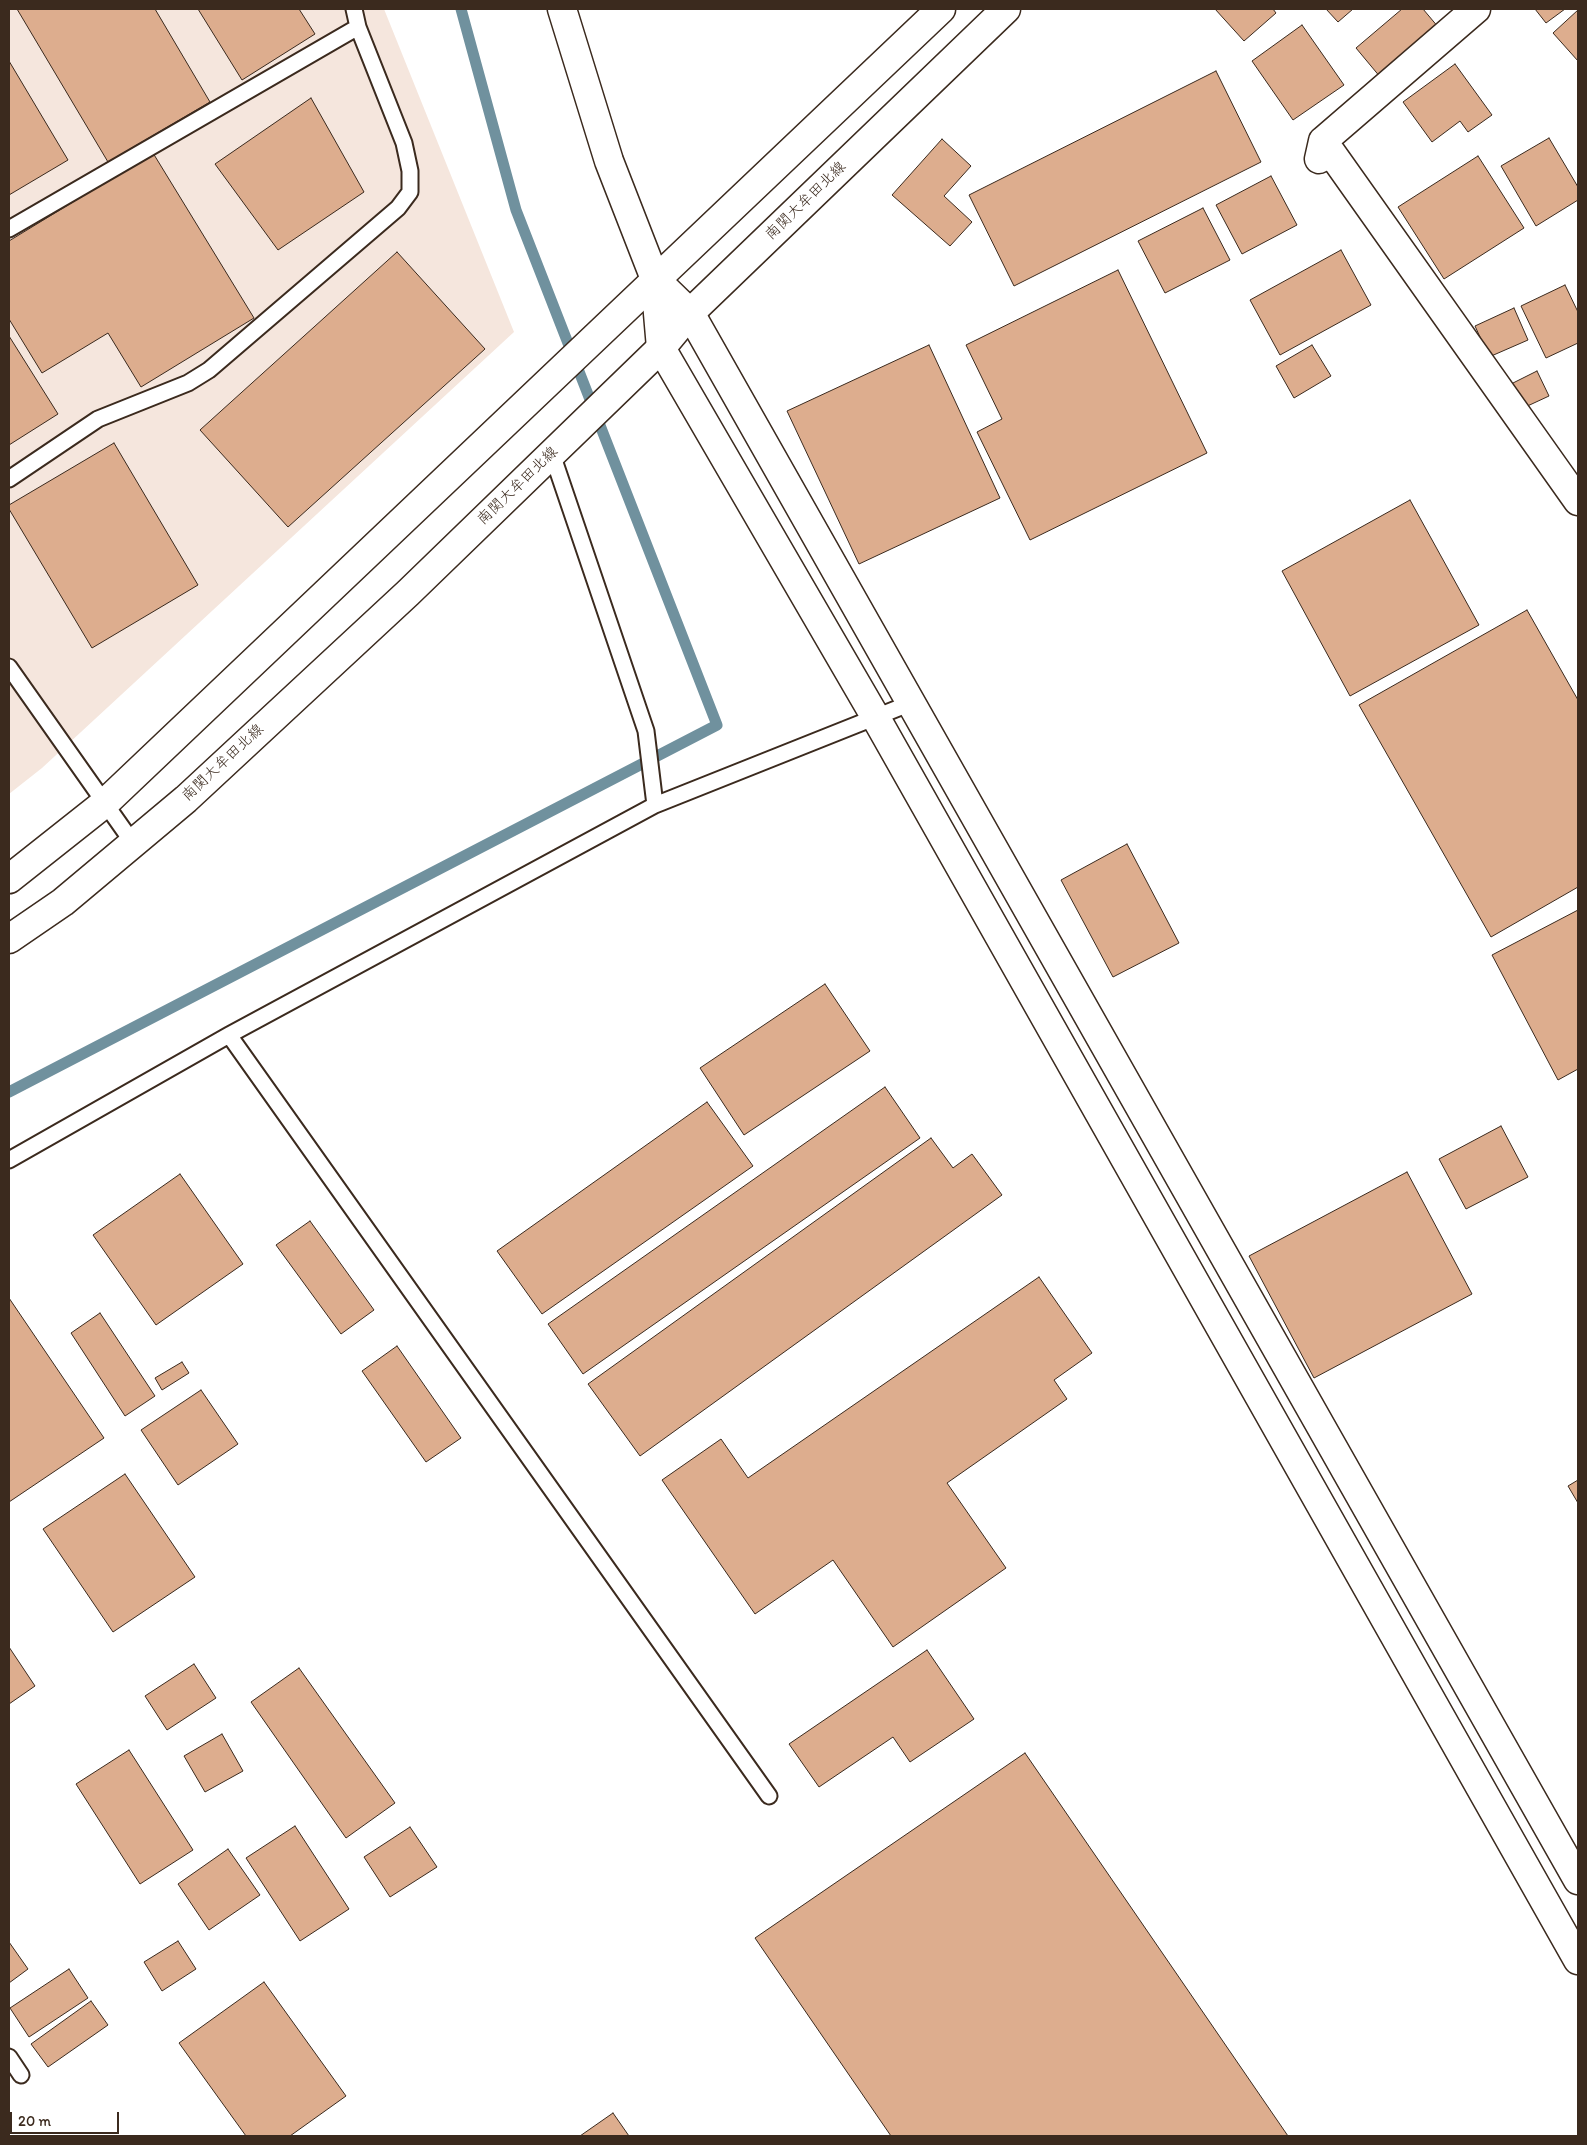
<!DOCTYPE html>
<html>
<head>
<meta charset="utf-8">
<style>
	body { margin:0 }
	#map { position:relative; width:1587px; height:2145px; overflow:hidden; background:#fff; font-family:Itim,sans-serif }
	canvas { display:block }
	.frame { position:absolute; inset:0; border:10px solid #3b2a1e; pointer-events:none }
	.scale { position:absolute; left:10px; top:2112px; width:109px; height:22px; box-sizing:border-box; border:2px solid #3b2a1e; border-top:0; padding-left:6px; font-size:15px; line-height:18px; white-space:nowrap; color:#3b2a1e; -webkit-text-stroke:4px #fff; paint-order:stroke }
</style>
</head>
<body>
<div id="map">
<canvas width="1587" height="2145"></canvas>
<div class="frame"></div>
<div class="scale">20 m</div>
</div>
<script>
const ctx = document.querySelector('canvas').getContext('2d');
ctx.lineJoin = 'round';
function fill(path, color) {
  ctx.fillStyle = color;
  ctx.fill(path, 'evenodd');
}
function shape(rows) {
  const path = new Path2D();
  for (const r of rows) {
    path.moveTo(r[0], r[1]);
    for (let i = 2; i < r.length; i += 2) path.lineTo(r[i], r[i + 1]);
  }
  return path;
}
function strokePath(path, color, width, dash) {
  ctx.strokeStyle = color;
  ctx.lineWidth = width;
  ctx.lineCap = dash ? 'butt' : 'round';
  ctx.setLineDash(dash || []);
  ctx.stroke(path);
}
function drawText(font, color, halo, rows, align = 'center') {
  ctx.font = font + ' Itim,"Klee One",sans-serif';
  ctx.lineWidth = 4.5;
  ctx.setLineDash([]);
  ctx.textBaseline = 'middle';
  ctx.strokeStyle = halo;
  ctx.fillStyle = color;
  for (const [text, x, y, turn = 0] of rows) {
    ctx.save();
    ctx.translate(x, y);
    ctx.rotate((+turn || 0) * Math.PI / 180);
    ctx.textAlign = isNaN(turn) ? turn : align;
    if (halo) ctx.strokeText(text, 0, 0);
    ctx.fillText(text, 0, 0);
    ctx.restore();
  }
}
const built = shape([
	[9,9,384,9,514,332,42,768,9,794]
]);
const stream = shape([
	[9,1092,717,725,516,210,461,9]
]);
const building = shape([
	[17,9,155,9,210,102,108,162,17,9],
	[198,9,299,9,315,34,242,80,198,9],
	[1215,9,1273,9,1276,13,1244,41,1215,9],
	[1326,9,1353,9,1338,22,1326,9],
	[1402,9,1423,9,1439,28,1381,78,1356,48,1402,9],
	[1535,9,1565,9,1546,23,1535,9],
	[1578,10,1578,61,1553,33,1578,10],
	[1302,25,1344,85,1293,120,1252,61,1302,25],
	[9,61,68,160,9,195,9,61],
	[1455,64,1492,115,1468,132,1460,121,1432,142,1403,102,1455,64],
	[1216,71,1261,162,1014,286,969,195,1216,71],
	[311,98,364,192,278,250,215,164,311,98],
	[1549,138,1578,187,1578,200,1536,226,1501,166,1549,138],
	[942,139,971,166,944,196,972,222,950,246,892,195,942,139],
	[153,153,254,318,141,387,108,333,42,373,9,319,9,241,153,153],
	[1478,156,1524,228,1444,279,1398,207,1478,156],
	[1271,176,1297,225,1242,254,1216,205,1271,176],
	[1203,208,1230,260,1165,293,1138,241,1203,208],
	[1341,250,1371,305,1280,355,1250,300,1341,250],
	[397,252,485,349,288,527,200,430,397,252],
	[1118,270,1207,453,1030,540,977,432,1002,419,966,345,1118,270],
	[1565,285,1578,312,1578,343,1546,358,1521,306,1565,285],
	[1514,308,1528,340,1489,357,1475,326,1514,308],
	[9,336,58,414,9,445,9,336],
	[929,345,1000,498,859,564,787,411,929,345],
	[1312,345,1331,376,1294,398,1276,366,1312,345],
	[1537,371,1549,396,1521,409,1509,385,1537,371],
	[114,443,198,585,92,648,9,509,9,505,114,443],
	[1410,500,1479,625,1350,696,1282,571,1410,500],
	[1527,610,1578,700,1578,887,1491,937,1359,705,1527,610],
	[1127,844,1179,943,1113,977,1061,880,1127,844],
	[1578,910,1578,1069,1558,1080,1492,955,1578,910],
	[825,984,870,1051,744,1135,700,1068,825,984],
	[885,1087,920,1138,583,1374,548,1324,885,1087],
	[707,1102,753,1166,542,1314,497,1251,707,1102],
	[1501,1126,1528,1177,1466,1209,1439,1159,1501,1126],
	[931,1138,953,1168,972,1154,1002,1195,640,1456,588,1384,931,1138],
	[1407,1172,1472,1294,1314,1378,1249,1256,1407,1172],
	[180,1174,243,1264,156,1325,93,1235,180,1174],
	[310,1221,374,1310,341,1334,276,1245,310,1221],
	[1039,1277,1092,1353,1054,1380,1067,1399,947,1483,1006,1568,893,1647,833,1560,755,1614,662,1480,721,1439,748,1478,1039,1277],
	[9,1298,104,1438,9,1502,9,1298],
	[100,1313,155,1396,125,1416,71,1333,100,1313],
	[397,1346,461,1438,426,1462,362,1371,397,1346],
	[182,1362,189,1373,162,1390,155,1378,182,1362],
	[201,1390,238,1444,178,1485,141,1430,201,1390],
	[125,1474,195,1577,113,1632,43,1529,125,1474],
	[1578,1480,1578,1503,1568,1486,1578,1480],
	[9,1647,35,1686,9,1704,9,1647],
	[927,1650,974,1719,910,1762,893,1737,819,1787,789,1744,927,1650],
	[194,1664,216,1698,167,1730,145,1696,194,1664],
	[299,1668,395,1803,346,1838,251,1702,299,1668],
	[222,1734,243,1771,205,1792,184,1756,222,1734],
	[129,1750,193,1850,140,1884,76,1784,129,1750],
	[1025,1753,1288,2136,891,2136,755,1938,1025,1753],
	[295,1826,349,1909,300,1941,246,1858,295,1826],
	[410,1827,437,1867,390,1897,364,1857,410,1827],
	[228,1849,260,1895,209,1930,178,1884,228,1849],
	[178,1941,196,1969,162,1991,144,1962,178,1941],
	[9,1942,28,1969,9,1983,9,1942],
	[69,1969,88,1998,29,2037,10,2008,69,1969],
	[264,1982,346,2096,290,2136,246,2136,179,2043,264,1982],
	[91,2001,108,2025,48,2067,31,2044,91,2001],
	[613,2113,629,2136,580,2136,613,2113]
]);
const service = shape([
	[9,229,358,27],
	[552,454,646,731,655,805],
	[9,479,98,419,188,383,209,370,398,208,410,192,410,171,404,143,358,27,354,9],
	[9,667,133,843],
	[229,1035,769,1796],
	[9,1160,229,1035,655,805,911,703],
	[9,2057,21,2075]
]);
const minor = shape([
	[1323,141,1578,501],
	[1319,159,1323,141,1476,9]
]);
const tertiary = shape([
	[562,9,609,161,655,279,661,348,876,718,1578,1960],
	[655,279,690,313,1578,1880]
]);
const primary = shape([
	[9,879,105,803,941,9],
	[9,939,63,902,186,799,408,593,661,348,690,313,1006,9]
]);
const streetNames = [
	["南関大牟田北線",806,201,-44],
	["南関大牟田北線",518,486,-44],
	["南関大牟田北線",223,763,-43]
];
fill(built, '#f5e6dd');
strokePath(stream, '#70919e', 11);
fill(building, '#ddad8e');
strokePath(building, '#3b2a1e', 1);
strokePath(service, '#3b2a1e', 19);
strokePath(minor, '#3b2a1e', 31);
strokePath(tertiary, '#3b2a1e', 31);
strokePath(primary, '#3b2a1e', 31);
strokePath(service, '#fff', 15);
strokePath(minor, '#fff', 28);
strokePath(tertiary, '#fff', 28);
strokePath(primary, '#fff', 28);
drawText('15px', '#3b2a1e', '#fff', streetNames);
</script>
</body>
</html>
